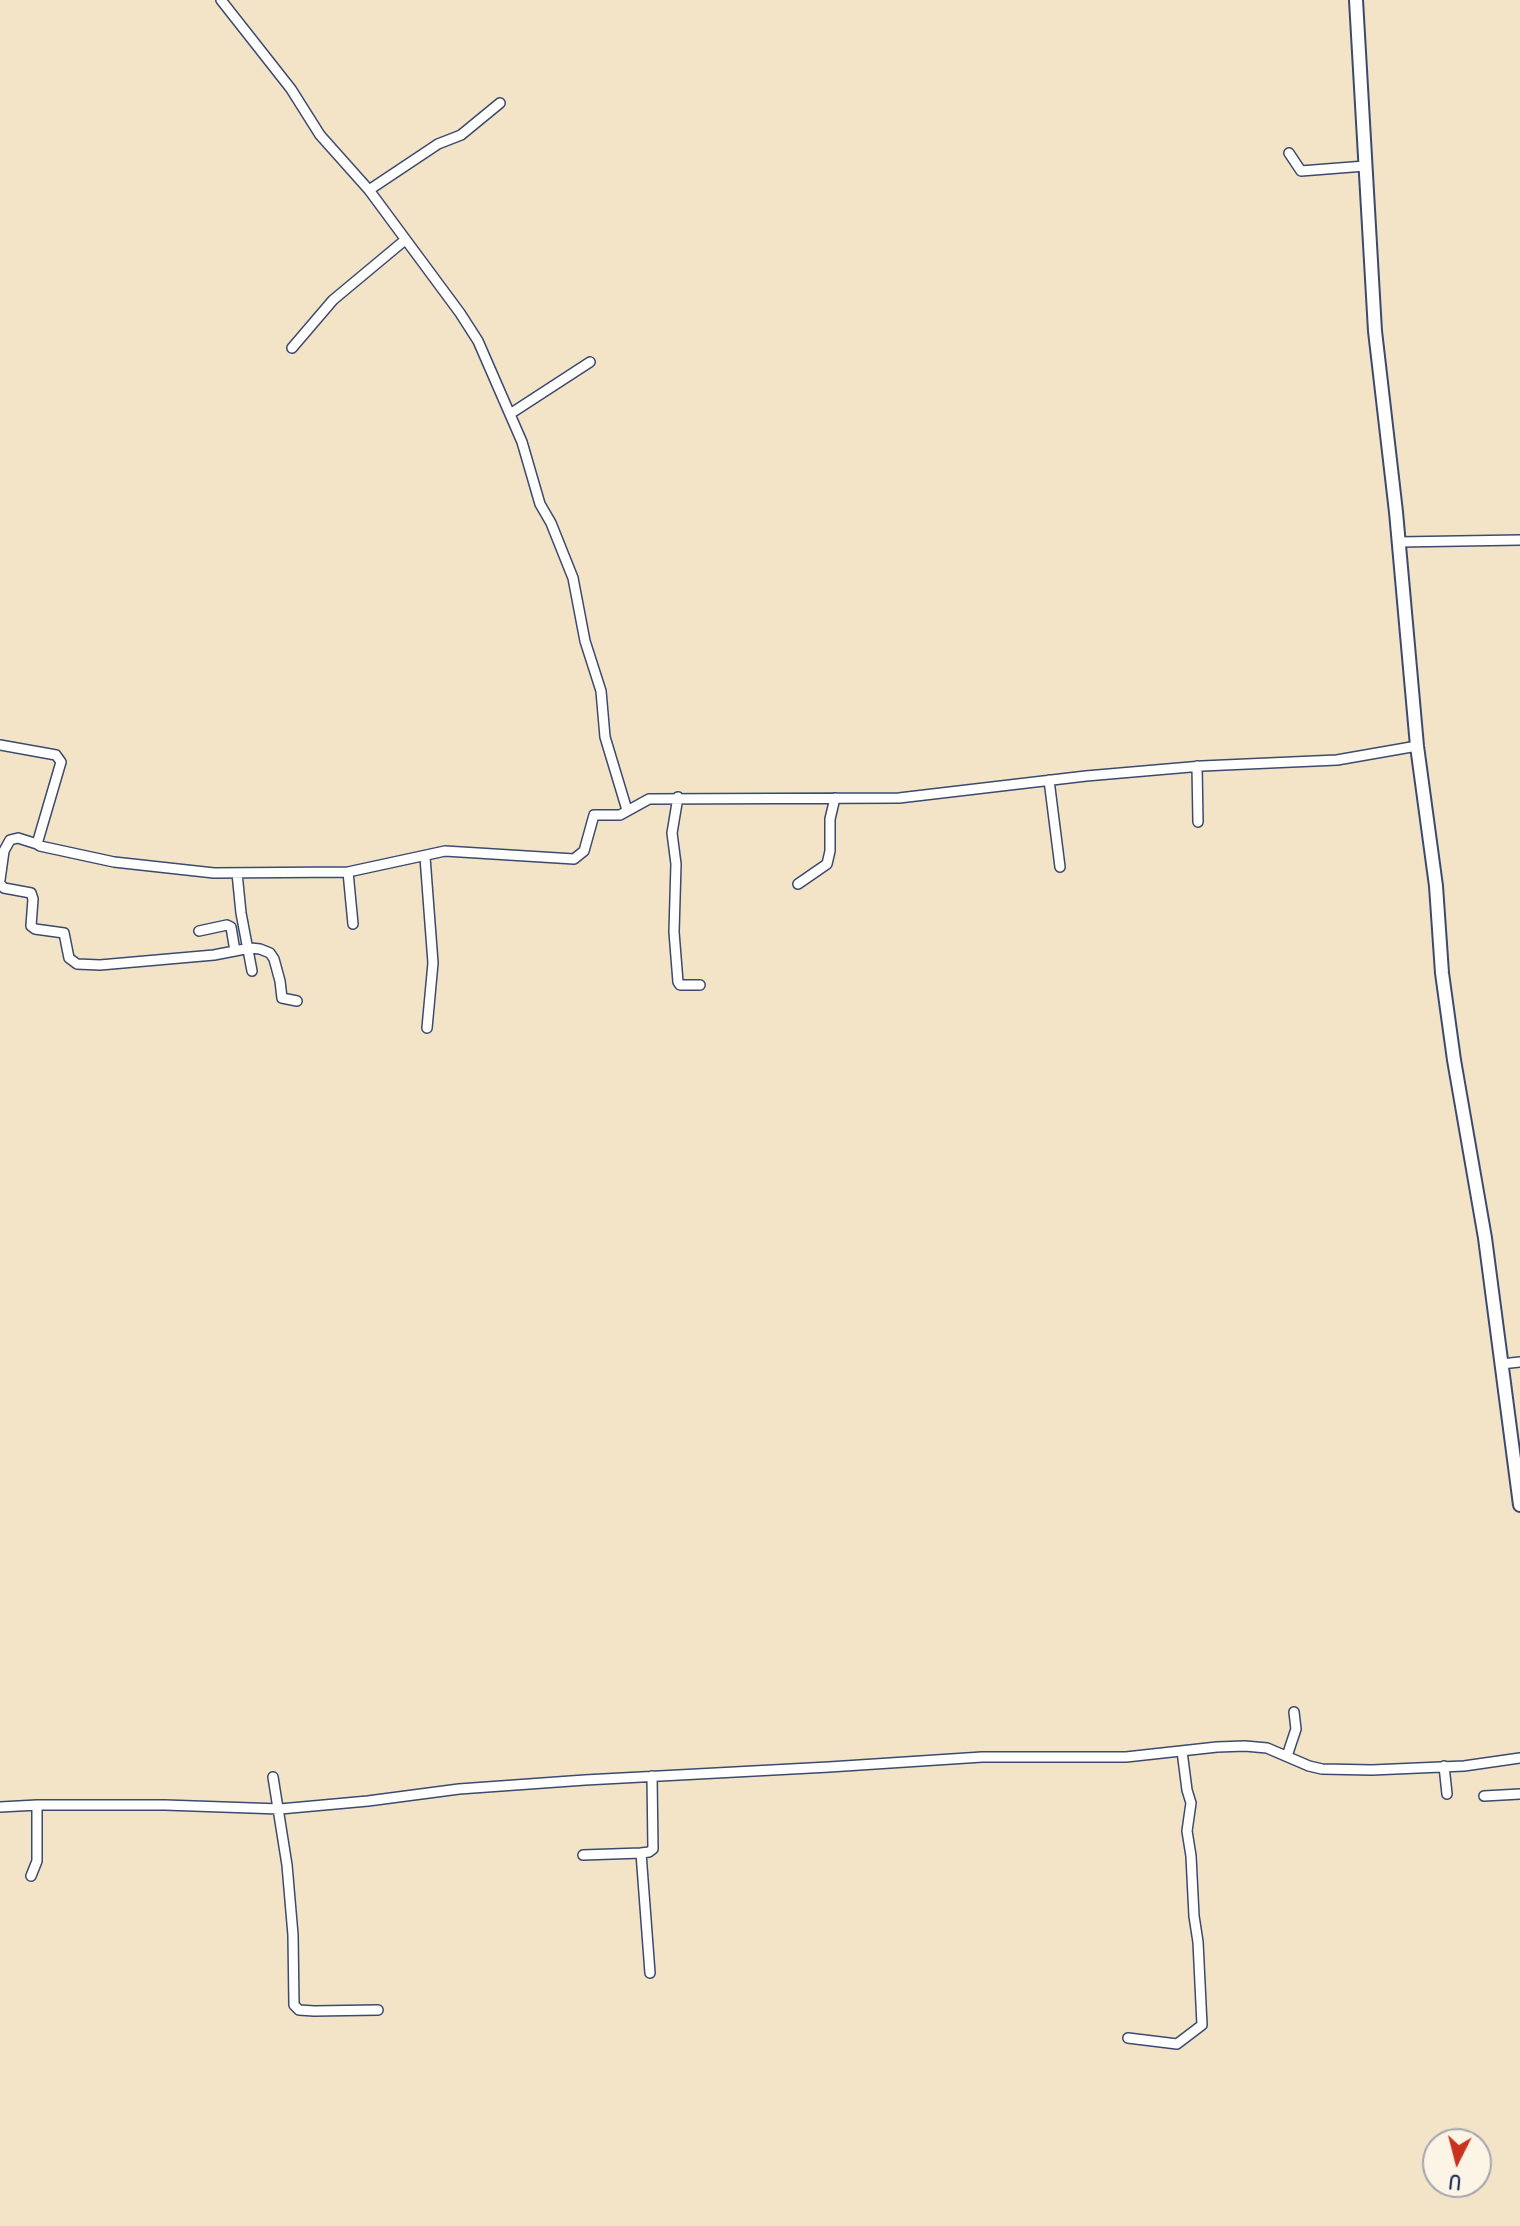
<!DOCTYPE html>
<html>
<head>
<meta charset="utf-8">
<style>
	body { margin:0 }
	#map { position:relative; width:1520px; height:2226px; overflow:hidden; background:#f3e4c8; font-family:Delius,sans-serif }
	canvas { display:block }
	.north { position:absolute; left:1422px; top:2128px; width:70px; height:70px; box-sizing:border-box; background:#fcf5e5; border:2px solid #a2a6af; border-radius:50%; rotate:186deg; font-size:19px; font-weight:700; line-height:28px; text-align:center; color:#1b2f5e }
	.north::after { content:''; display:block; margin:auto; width:24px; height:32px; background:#c8321e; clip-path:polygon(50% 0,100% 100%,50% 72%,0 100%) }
</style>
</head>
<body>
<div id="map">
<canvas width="1520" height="2226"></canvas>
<div class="north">U</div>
</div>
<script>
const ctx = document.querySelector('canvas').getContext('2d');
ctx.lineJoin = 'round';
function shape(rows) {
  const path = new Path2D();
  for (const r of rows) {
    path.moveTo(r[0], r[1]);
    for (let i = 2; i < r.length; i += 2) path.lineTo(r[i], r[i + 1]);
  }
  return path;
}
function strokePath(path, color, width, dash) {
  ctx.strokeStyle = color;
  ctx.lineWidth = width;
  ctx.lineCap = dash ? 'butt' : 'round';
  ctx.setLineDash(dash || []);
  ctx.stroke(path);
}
const street = shape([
	[221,0,291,89,320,135,369,190,460,313,478,341,522,442,540,504,551,523,573,578,585,641,601,691,605,737,627,810],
	[1289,153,1301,171,1365,166],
	[369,190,438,144,461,135,500,103],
	[292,348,333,300,405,240],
	[510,414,590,362],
	[1398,542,1520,540],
	[0,745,56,755,61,762,37,844,40,846,114,862,214,873,348,872,445,851,574,859,584,851,594,815,620,815,649,799,899,798,1086,776,1202,766,1337,760,1417,746],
	[1197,766,1198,822],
	[1049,780,1060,867],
	[678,797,672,833,676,864,674,932,678,982,680,985,700,985],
	[425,857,433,963,427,1028],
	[348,872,353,924],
	[237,873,241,913,252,971],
	[0,880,4,851,10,840,18,838,37,844],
	[0,884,4,888,31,893,33,899,31,926,35,929,64,933,69,958,77,964,100,965,214,955,250,948,260,949,270,953,274,959,280,981,282,998,297,1001],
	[798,884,827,864,830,851,830,819,835,798],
	[199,931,227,925,231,927,235,951],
	[1501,1364,1520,1362],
	[1287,1756,1296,1729,1294,1712],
	[1444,1766,1447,1794],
	[273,1777,287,1865,293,1935,294,2005,299,2010,314,2011,378,2010],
	[1484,1796,1520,1794],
	[0,1807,37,1805,165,1805,280,1809,368,1801,459,1789,585,1780,829,1767,982,1757,1126,1757,1217,1747,1245,1746,1267,1748,1309,1766,1322,1769,1372,1770,1464,1766,1520,1758],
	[583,1855,641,1853],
	[31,1876,37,1861,37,1805],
	[650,1973,641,1853,649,1852,653,1849,652,1776],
	[1128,2038,1177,2044,1202,2025,1198,1942,1194,1916,1191,1856,1187,1831,1191,1803,1187,1790,1182,1751]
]);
const secondary = shape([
	[1356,0,1375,331,1396,512,1417,746,1436,886,1442,973,1454,1060,1485,1238,1520,1505]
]);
strokePath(street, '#3b4a6e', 12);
strokePath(secondary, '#3b4a6e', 16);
strokePath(street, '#fff', 9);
strokePath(secondary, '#fff', 12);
</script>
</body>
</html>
